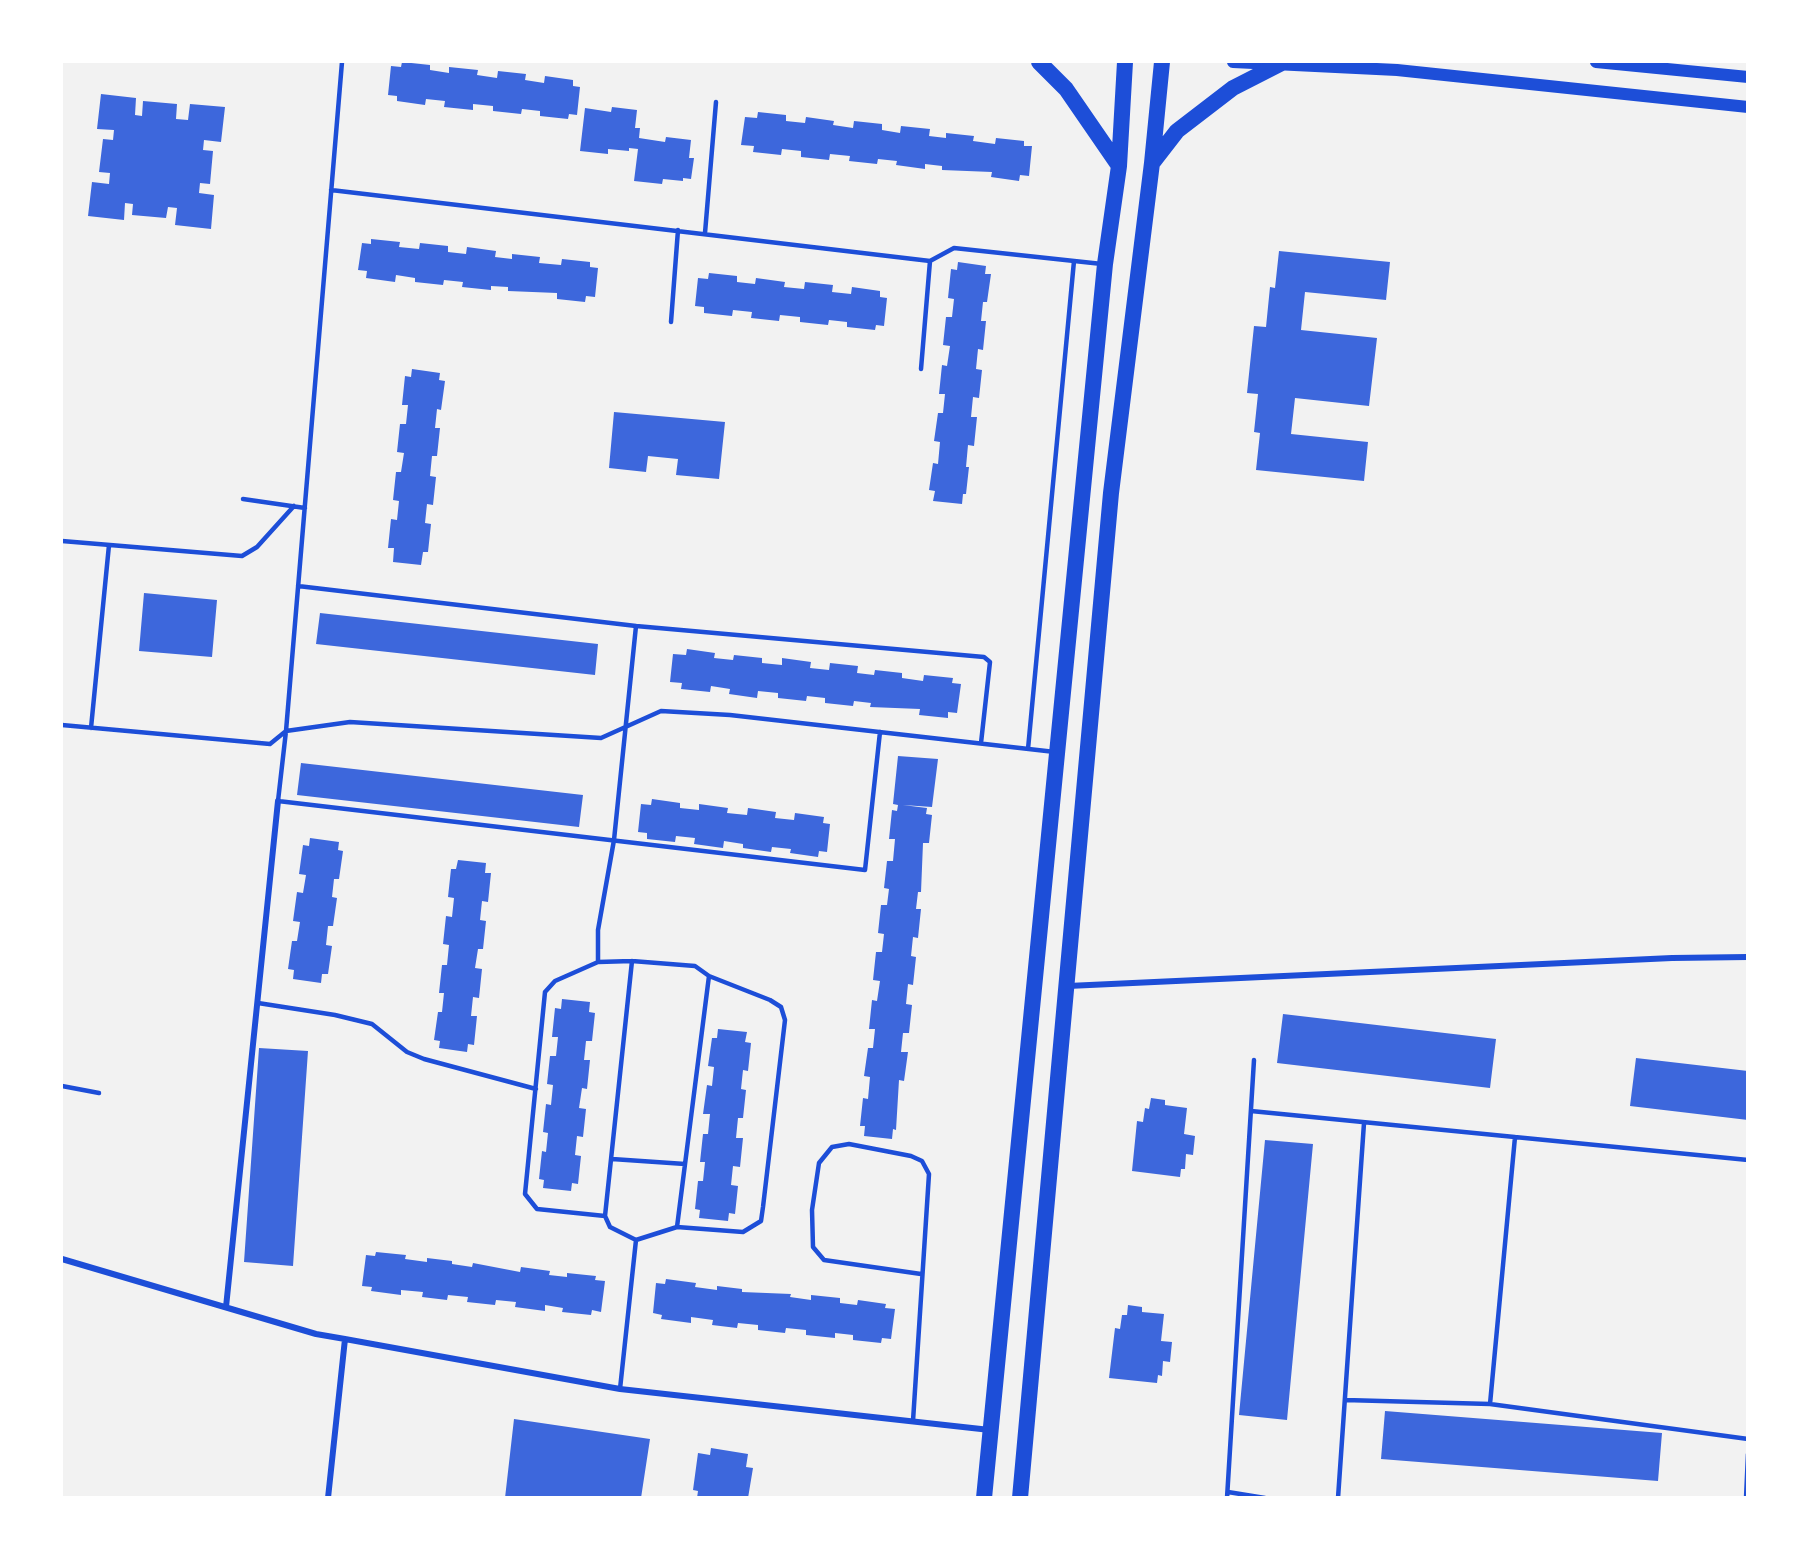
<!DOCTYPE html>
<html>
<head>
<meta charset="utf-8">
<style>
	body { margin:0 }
	#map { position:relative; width:1809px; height:1559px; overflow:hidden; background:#f2f2f2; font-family:Jost,sans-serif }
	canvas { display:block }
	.frame { position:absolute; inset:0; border:63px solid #fff; pointer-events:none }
</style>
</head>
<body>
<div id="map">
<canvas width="1809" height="1559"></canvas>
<div class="frame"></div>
</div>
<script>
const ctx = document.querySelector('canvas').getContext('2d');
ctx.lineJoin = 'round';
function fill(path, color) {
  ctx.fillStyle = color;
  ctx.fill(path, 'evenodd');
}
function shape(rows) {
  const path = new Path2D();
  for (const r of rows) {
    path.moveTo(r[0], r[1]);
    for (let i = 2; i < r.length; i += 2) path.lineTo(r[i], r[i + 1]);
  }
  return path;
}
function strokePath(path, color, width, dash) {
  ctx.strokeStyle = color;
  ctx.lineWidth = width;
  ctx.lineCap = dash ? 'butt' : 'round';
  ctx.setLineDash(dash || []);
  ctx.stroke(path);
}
const building = shape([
	[402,62,430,65,430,70,449,73,449,67,478,70,477,75,497,78,498,71,526,74,525,80,544,83,545,76,573,80,573,86,580,87,577,115,569,114,568,119,540,116,540,111,522,109,521,114,493,111,493,106,473,104,473,110,444,107,445,101,426,99,425,105,397,101,397,96,388,95,391,66,401,67],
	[101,94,136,98,135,115,142,116,143,101,177,104,176,119,188,120,190,104,225,107,221,142,204,140,203,150,213,151,210,184,200,183,199,193,214,195,211,229,175,225,177,208,168,207,166,218,132,215,133,204,125,203,124,220,88,216,92,182,109,184,110,173,99,172,103,139,113,140,114,130,97,129],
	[612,107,637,110,635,128,640,128,639,138,665,142,666,137,691,140,689,158,694,158,691,179,683,178,683,181,663,179,662,184,634,181,638,149,629,148,629,151,608,149,608,154,580,151,585,108,611,112],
	[758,112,786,115,786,121,805,123,806,117,834,121,833,125,853,128,854,121,882,124,882,130,900,133,901,126,930,129,929,136,946,138,946,133,974,136,973,141,995,144,996,138,1024,141,1024,146,1032,146,1029,176,1020,175,1019,181,991,177,992,172,942,170,942,166,925,164,925,169,896,165,897,161,878,159,877,164,849,161,850,156,830,154,829,160,801,157,801,151,782,149,781,155,753,152,754,146,741,145,745,117,757,118],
	[371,239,400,242,399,247,419,249,420,243,448,246,448,252,466,254,467,247,496,251,495,257,512,259,512,254,540,257,539,263,561,265,562,259,590,262,590,267,598,268,595,297,586,296,585,302,557,299,557,293,508,291,508,287,491,286,491,290,462,287,463,282,444,280,443,285,415,282,415,278,396,275,395,282,366,278,367,271,358,270,362,243,371,244],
	[1279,251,1390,262,1386,300,1305,292,1301,330,1377,338,1369,406,1295,398,1291,434,1368,442,1364,481,1256,470,1260,433,1254,432,1258,394,1247,393,1254,326,1266,327,1270,287,1275,288],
	[958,262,986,266,985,274,991,274,987,302,983,302,981,321,986,321,983,350,978,349,976,369,982,370,979,398,973,397,971,417,977,417,974,446,968,445,966,467,969,467,966,494,963,494,962,504,933,501,935,491,929,490,933,463,938,464,940,442,934,441,938,413,943,413,945,394,939,394,942,365,947,366,950,346,943,345,946,317,952,317,954,299,948,298,951,269,957,270],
	[709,273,737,276,737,282,755,284,756,278,785,282,784,287,804,289,805,282,833,285,832,292,851,294,852,287,880,291,880,297,887,298,884,326,876,325,875,330,847,327,847,322,829,320,828,325,800,322,800,317,780,315,779,321,751,318,752,312,733,310,732,316,704,313,704,307,695,306,698,278,708,279],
	[412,369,440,373,439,380,445,381,441,410,437,409,435,428,440,428,437,456,432,456,430,476,436,477,433,505,427,504,425,523,431,524,428,552,423,552,421,565,393,562,394,548,388,548,391,519,397,520,399,501,393,500,396,472,401,472,404,453,397,452,400,424,406,424,408,405,402,405,405,376,411,377],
	[614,412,725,422,719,479,676,475,678,459,648,456,646,472,609,468],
	[144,593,217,600,212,657,139,651],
	[320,613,598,644,595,675,316,644],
	[687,649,715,653,714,658,733,660,734,655,762,658,762,663,782,665,782,658,811,662,810,668,829,670,830,663,858,666,857,673,874,675,875,670,902,673,902,678,923,681,924,675,953,678,952,683,961,684,957,713,948,712,948,718,919,715,920,709,870,707,871,703,854,701,853,706,825,703,825,698,807,696,806,701,778,698,778,693,758,691,757,698,729,694,730,689,711,686,710,692,681,689,682,683,670,682,673,654,686,655],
	[898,756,938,759,932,807,903,805,927,808,926,814,932,815,929,843,923,843,921,892,918,892,916,909,921,909,918,938,913,937,911,956,916,957,913,985,908,984,906,1004,912,1005,909,1033,903,1033,901,1052,908,1052,904,1081,899,1080,896,1130,893,1129,892,1139,864,1136,865,1126,860,1126,863,1098,868,1099,870,1077,864,1076,868,1048,873,1048,875,1029,869,1029,872,1000,877,1001,880,981,873,980,876,952,882,952,884,934,878,933,881,905,887,905,889,889,884,888,887,861,893,861,895,839,889,839,892,810,897,811,898,805,893,804],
	[301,763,583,795,579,827,297,795],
	[652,799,680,803,680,808,699,810,699,804,728,808,727,813,747,815,748,808,776,812,775,818,794,820,795,813,824,817,823,823,830,824,827,852,819,851,818,857,790,853,791,849,772,847,771,852,743,848,743,844,724,841,723,848,694,844,695,838,676,836,675,842,647,839,647,833,638,832,641,804,651,805],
	[310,838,339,842,338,850,343,851,339,879,334,879,332,897,337,898,333,926,328,926,326,945,332,946,328,974,322,974,321,983,293,979,294,970,288,969,292,941,297,941,300,922,293,921,297,892,303,893,306,875,299,874,303,845,309,846],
	[458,860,486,863,485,873,491,873,488,902,482,901,480,920,486,921,483,949,478,949,475,968,482,969,479,998,473,997,471,1016,477,1016,474,1045,468,1044,467,1052,439,1048,440,1041,434,1040,438,1012,442,1012,444,993,439,993,442,965,447,965,449,945,443,944,446,916,452,917,454,898,448,897,451,869,456,869],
	[562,999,590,1002,589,1012,595,1013,592,1041,586,1041,584,1060,590,1060,587,1089,582,1088,579,1108,586,1109,583,1137,577,1136,575,1155,581,1156,578,1184,572,1183,571,1191,543,1188,544,1180,539,1179,542,1151,546,1152,548,1133,543,1132,546,1104,551,1105,553,1085,547,1084,550,1056,556,1056,558,1037,552,1037,555,1008,561,1009],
	[1283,1014,1496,1039,1490,1088,1277,1063],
	[718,1029,747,1032,745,1042,751,1043,748,1071,743,1070,741,1089,746,1090,743,1118,738,1118,736,1138,743,1138,740,1167,733,1166,731,1185,738,1186,735,1214,729,1213,728,1221,699,1218,700,1210,695,1209,698,1181,703,1181,705,1162,700,1162,703,1134,708,1134,710,1114,703,1114,707,1085,712,1086,714,1067,708,1066,712,1038,717,1038],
	[259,1048,308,1051,293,1266,244,1262],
	[1636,1058,1748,1071,1748,1120,1630,1106],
	[1151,1098,1165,1100,1165,1105,1187,1108,1184,1134,1195,1136,1193,1155,1186,1154,1185,1169,1181,1169,1180,1177,1132,1171,1137,1121,1143,1122,1145,1108,1149,1109],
	[1265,1140,1313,1144,1287,1420,1239,1415],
	[376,1252,406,1255,405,1259,427,1262,427,1258,452,1261,452,1264,472,1267,473,1263,520,1272,521,1267,550,1271,549,1275,567,1277,567,1273,596,1276,595,1280,605,1281,601,1312,592,1310,591,1315,562,1312,563,1308,545,1305,545,1311,515,1307,516,1302,496,1300,495,1305,467,1302,468,1297,448,1295,447,1300,422,1297,423,1292,401,1290,401,1295,371,1291,372,1287,362,1286,366,1255,375,1256],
	[666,1279,696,1283,695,1287,717,1290,717,1286,742,1289,742,1292,791,1294,790,1297,811,1300,811,1295,840,1298,840,1303,857,1305,858,1300,886,1304,885,1308,895,1309,891,1339,882,1338,881,1343,853,1340,853,1335,835,1333,835,1338,806,1335,806,1330,786,1328,785,1333,758,1330,758,1325,738,1323,737,1328,712,1325,713,1320,691,1317,691,1323,661,1319,662,1315,653,1313,656,1283,665,1284],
	[1128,1305,1142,1307,1142,1312,1164,1314,1161,1341,1172,1342,1170,1362,1163,1361,1162,1376,1158,1375,1157,1383,1109,1378,1115,1328,1120,1329,1122,1315,1127,1315],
	[1385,1411,1662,1433,1658,1481,1381,1459],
	[514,1419,650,1439,641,1498,505,1498],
	[711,1448,748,1454,746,1467,753,1468,748,1498,697,1498,698,1491,693,1490,698,1453,710,1455]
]);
const service = shape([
	[342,62,286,731,350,722,601,738,661,711,730,715,1055,752],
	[331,190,930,261],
	[705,233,716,102],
	[671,322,678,230],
	[921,369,930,261,954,248,1102,264],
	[243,499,305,508],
	[62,541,242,556,257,547,294,506],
	[298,586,636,626],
	[62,725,270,744,286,731],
	[91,728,109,545],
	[286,731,278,801,865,870,880,732],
	[1028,749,1074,261],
	[632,961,605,1216,610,1227,636,1240],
	[598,962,555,981,545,992,525,1194,537,1209,605,1216],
	[258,1003,335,1015,372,1024,407,1052,424,1059,536,1089],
	[62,1086,99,1093],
	[1251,1111,1748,1160],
	[612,1159,685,1164],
	[677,1227,743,1232,761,1221,763,1207,785,1020,781,1007,770,1000,709,976],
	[620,1389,636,1240,677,1227,709,976,695,966,632,961,598,962,598,930,614,840,636,626,984,657,990,662,981,743],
	[1345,1400,1490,1404,1748,1439],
	[1490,1404,1515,1137],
	[913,1421,929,1174,922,1161,911,1156,849,1144,832,1147,819,1163,812,1210,813,1247,824,1260,921,1274],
	[1228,1492,1265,1498],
	[1227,1498,1254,1060],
	[1338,1498,1364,1123],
	[1746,1498,1748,1454]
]);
const minor = shape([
	[1068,986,1672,958,1748,957],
	[62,1259,316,1334,345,1339,620,1389,990,1430],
	[226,1307,278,801],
	[328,1498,345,1339]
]);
const secondary = shape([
	[1233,62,1397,70,1748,107],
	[1596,62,1748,77]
]);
const trunk = shape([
	[1039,62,1066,89,1119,166],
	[1153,162,1177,131,1233,88,1280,64],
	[984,1498,1105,264,1119,166,1125,62],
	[1020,1498,1111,493,1152,163,1162,62]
]);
fill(building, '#3d67dc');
strokePath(service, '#1d4ed8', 4.5);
strokePath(minor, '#1d4ed8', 6);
strokePath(secondary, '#1d4ed8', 12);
strokePath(trunk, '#1d4ed8', 16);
</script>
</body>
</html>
